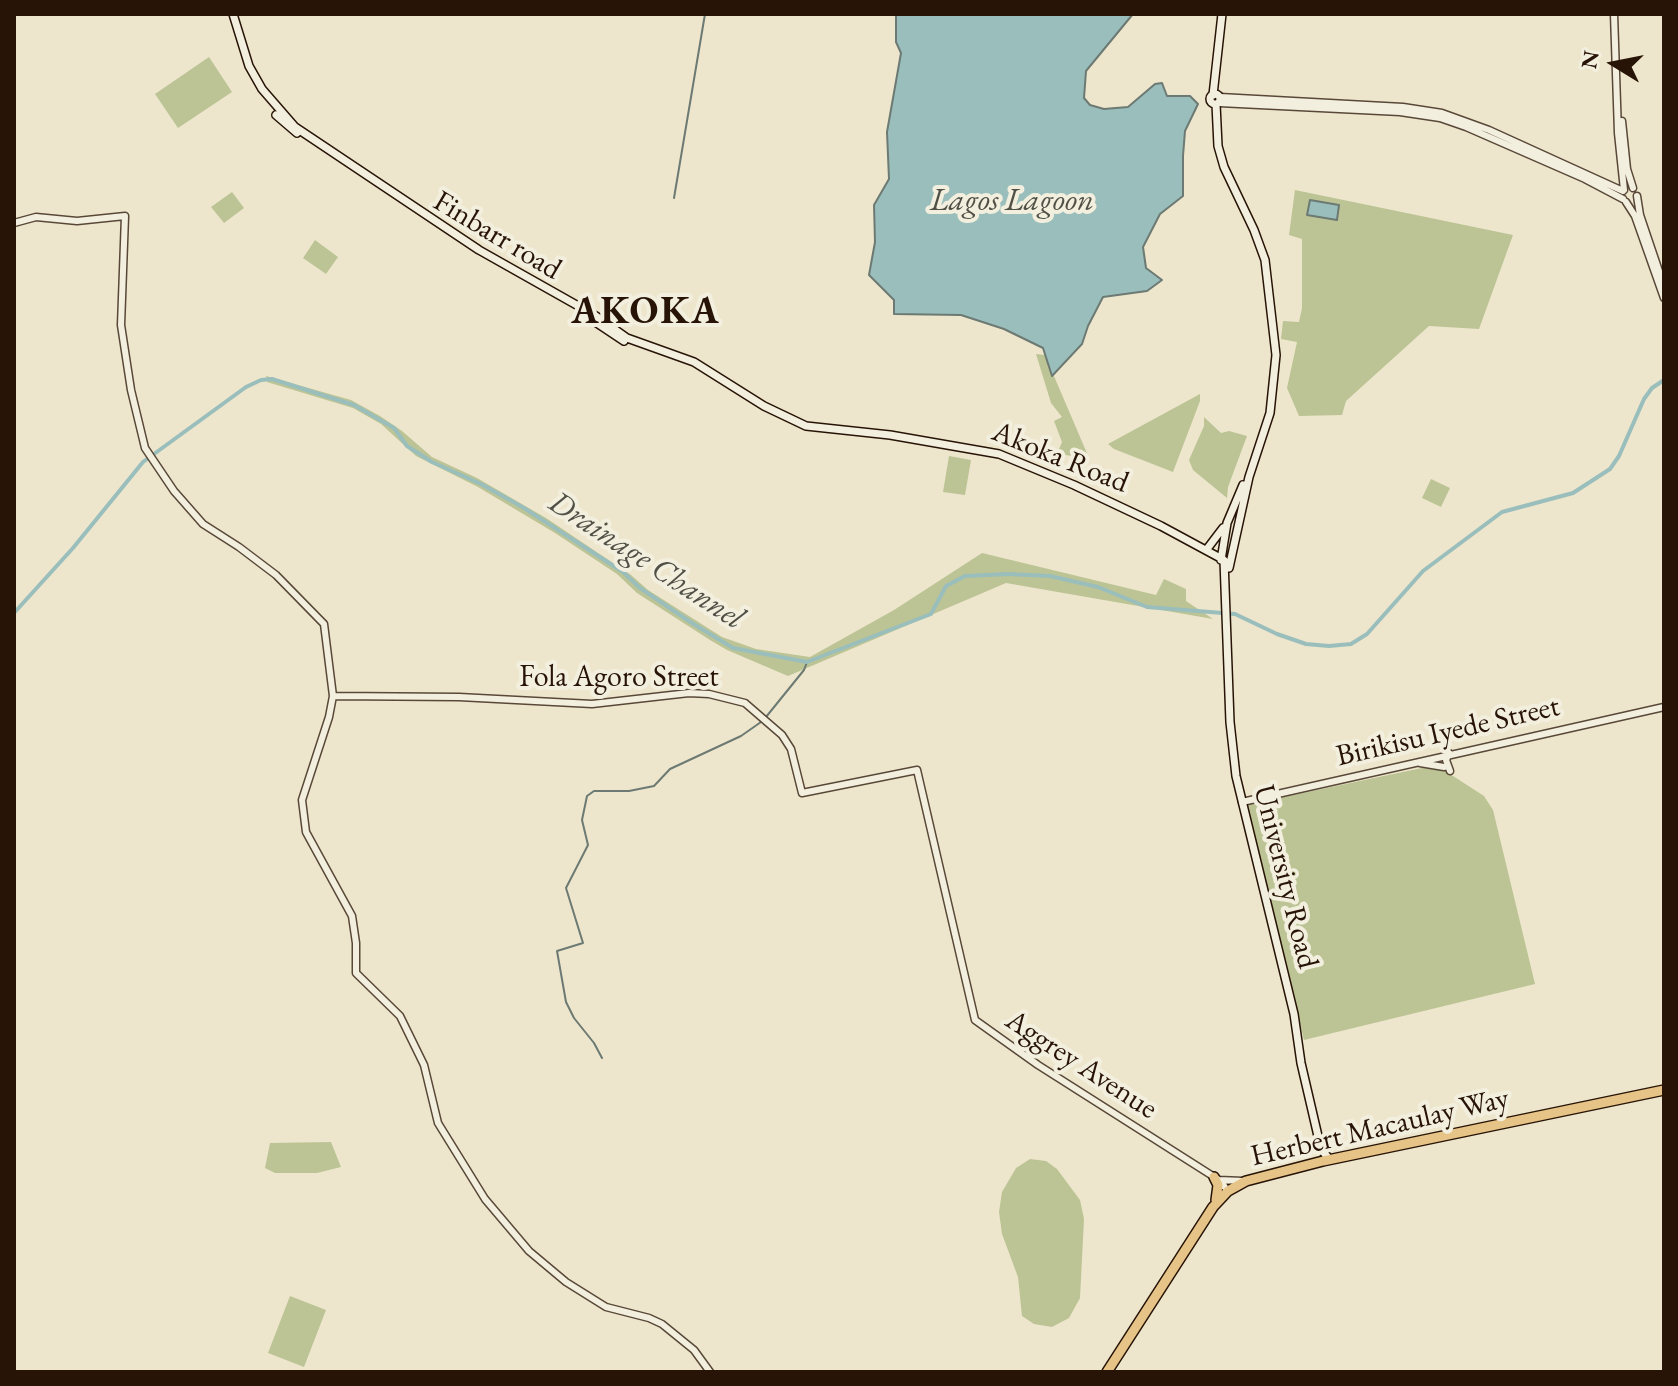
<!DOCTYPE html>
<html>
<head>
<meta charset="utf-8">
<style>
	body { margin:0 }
	#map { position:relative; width:1678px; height:1386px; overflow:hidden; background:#ede6cc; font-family:"EB Garamond",serif }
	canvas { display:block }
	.frame { position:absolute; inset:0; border:16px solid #281406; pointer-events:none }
	.north { position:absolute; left:1574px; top:24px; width:80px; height:80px; -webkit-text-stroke:6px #f3efde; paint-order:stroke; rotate:280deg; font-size:22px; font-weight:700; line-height:32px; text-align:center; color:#281406 }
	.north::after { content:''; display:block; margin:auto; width:28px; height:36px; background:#281406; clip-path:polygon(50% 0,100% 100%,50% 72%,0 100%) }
</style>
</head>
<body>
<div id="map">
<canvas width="1678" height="1386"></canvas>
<div class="frame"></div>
<div class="north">N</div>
</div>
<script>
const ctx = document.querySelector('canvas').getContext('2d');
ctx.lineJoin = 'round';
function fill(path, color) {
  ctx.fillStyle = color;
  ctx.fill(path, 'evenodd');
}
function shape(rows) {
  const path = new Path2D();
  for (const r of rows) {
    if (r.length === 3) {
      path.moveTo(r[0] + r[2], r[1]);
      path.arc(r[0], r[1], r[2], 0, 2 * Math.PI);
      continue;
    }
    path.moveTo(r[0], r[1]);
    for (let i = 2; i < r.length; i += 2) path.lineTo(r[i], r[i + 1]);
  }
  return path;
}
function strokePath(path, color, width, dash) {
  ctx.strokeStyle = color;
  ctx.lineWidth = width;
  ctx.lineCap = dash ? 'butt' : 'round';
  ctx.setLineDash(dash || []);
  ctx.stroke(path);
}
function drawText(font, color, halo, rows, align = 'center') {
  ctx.font = font + ' "EB Garamond",serif';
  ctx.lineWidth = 8;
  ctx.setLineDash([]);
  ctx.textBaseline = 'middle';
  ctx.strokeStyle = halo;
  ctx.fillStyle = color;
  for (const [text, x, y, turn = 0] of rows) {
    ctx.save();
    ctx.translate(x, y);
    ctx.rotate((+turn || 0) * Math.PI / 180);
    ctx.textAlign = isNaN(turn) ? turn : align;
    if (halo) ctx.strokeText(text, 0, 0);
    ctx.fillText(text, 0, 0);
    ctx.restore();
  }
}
const green = shape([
	[209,57,232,92,178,128,155,94],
	[1295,190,1513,235,1479,329,1429,326,1346,401,1342,415,1299,416,1287,388,1297,342,1281,339,1283,321,1299,322,1302,308,1302,239,1289,235],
	[232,192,244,208,224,223,211,207],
	[315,240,338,257,326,274,303,258],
	[1036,354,1045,355,1089,458,1057,454,1062,442,1054,421,1062,417,1051,403],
	[266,376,351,400,380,416,402,431,432,457,477,478,546,518,631,575,648,590,722,637,756,649,810,657,894,610,982,553,1156,595,1164,579,1186,589,1186,601,1213,619,1006,583,788,676,727,650,710,640,637,593,617,574,555,533,478,487,416,456,381,424,353,408,267,382],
	[1200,394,1200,401,1173,472,1114,449,1108,444],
	[1204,417,1221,433,1229,431,1247,436,1228,487,1227,498,1193,470,1189,460,1204,426],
	[949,456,971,460,965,495,943,492],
	[1431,479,1450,488,1441,507,1422,498],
	[1436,765,1484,796,1493,810,1535,984,1304,1040,1246,805],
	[331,1142,341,1167,317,1173,275,1173,265,1168,270,1143],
	[1030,1159,1046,1161,1057,1169,1080,1200,1084,1219,1080,1298,1069,1318,1052,1327,1034,1324,1022,1316,1018,1277,1002,1234,999,1212,1002,1192,1016,1168],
	[290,1296,326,1310,304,1367,268,1353]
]);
const water = shape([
	[896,14,1133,14,1086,71,1084,98,1090,105,1104,109,1128,107,1155,84,1162,83,1167,96,1190,96,1198,104,1185,131,1183,156,1183,196,1160,214,1143,247,1146,268,1162,280,1147,291,1103,297,1088,326,1082,344,1052,376,1043,348,1004,329,961,315,894,314,894,300,869,275,875,242,874,205,889,179,887,132,901,53,896,42,896,14],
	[1310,200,1339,205,1337,220,1307,215,1310,200]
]);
const stream = shape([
	[674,198,705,14],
	[766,717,804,670,807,662],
	[602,1058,594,1043,574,1018,566,1002,557,951,583,943,566,888,588,845,582,820,587,796,594,791,629,791,654,786,670,769,741,736,761,722]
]);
const canal = shape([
	[14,613,73,548,143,462,246,387,261,380,272,379,354,405,394,428,407,446,432,462,481,484,524,508,623,572,640,588,692,623,733,648,807,662,931,614,946,586,965,576,1008,574,1050,576,1098,587,1147,607,1235,614,1277,634,1306,644,1329,646,1351,644,1367,634,1423,571,1502,512,1573,493,1610,469,1619,456,1644,399,1652,388,1664,380]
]);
const tertiary = shape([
	[1614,14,1618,133,1624,190],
	[1220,97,1403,107,1442,113,1489,130,1623,191],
	[1219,103,1400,112,1440,118,1466,127,1585,179,1623,199],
	[1622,121,1627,169,1633,188],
	[1637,196,1640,215,1664,286],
	[1626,202,1635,216,1664,298],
	[14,223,36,217,77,221,125,216,121,325,131,390,145,448,174,491,203,524,239,547,276,575,324,624,333,696,329,717,302,800,306,832,352,916,356,943,356,973,400,1016,424,1065,438,1123,485,1199,529,1251,566,1282,606,1307,649,1318,662,1324,694,1350,710,1372],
	[333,696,459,697,592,704,689,693,709,694,745,703,782,735,791,749,802,793,917,770,975,1020,1038,1065,1219,1180,1228,1191],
	[1449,753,1446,760,1450,771],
	[1420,763,1444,767],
	[1242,802,1664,707],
	[1219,1180,1243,1181]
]);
const secondary = shape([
	[233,14,249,66,262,89,295,127,479,250,596,316,627,338,694,362,764,406,806,426,890,435,999,454,1074,485,1161,526,1224,560,1230,722,1236,776,1294,1014,1301,1063,1321,1149,1330,1160],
	[1215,99,5],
	[1213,95,1222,14],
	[1216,104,1218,146,1224,167,1254,230,1265,260,1276,355,1270,413,1249,477,1229,568],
	[276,115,297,133],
	[594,321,624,341],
	[1207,549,1223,528],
	[1221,560,1227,523,1243,485]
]);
const trunk = shape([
	[1214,1177,1218,1185,1216,1200],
	[1107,1372,1213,1207,1228,1191,1246,1181,1323,1161,1664,1090]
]);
const streetNames = [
	["Finbarr road",497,236,31],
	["Akoka Road",1060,458,22],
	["Fola Agoro Street",619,678],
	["Birikisu Iyede Street",1448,732,-13],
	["University Road",1285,877,76],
	["Aggrey Avenue",1081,1065,33],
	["Herbert Macaulay Way",1380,1128,-13]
];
const waterNames = [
	["Lagos Lagoon",1012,201],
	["Drainage Channel",646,561,33]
];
const districtNames = [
	["AKOKA",646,313]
];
fill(green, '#bcc495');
fill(water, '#9abebc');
strokePath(water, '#6c7a73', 2);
strokePath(stream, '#6c7a73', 2);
strokePath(canal, '#9abebc', 4);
strokePath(tertiary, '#594838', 9);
strokePath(secondary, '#281406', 10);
strokePath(trunk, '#281406', 12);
strokePath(tertiary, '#f3efde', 6);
strokePath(secondary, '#f3efde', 7);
strokePath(trunk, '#e6c386', 9);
drawText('30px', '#281406', '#f3efde', streetNames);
drawText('italic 32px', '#505046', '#f3efde', waterNames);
ctx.letterSpacing = '2px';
drawText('bold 38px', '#281406', '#f3efde', districtNames);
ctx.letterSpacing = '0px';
</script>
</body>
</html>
